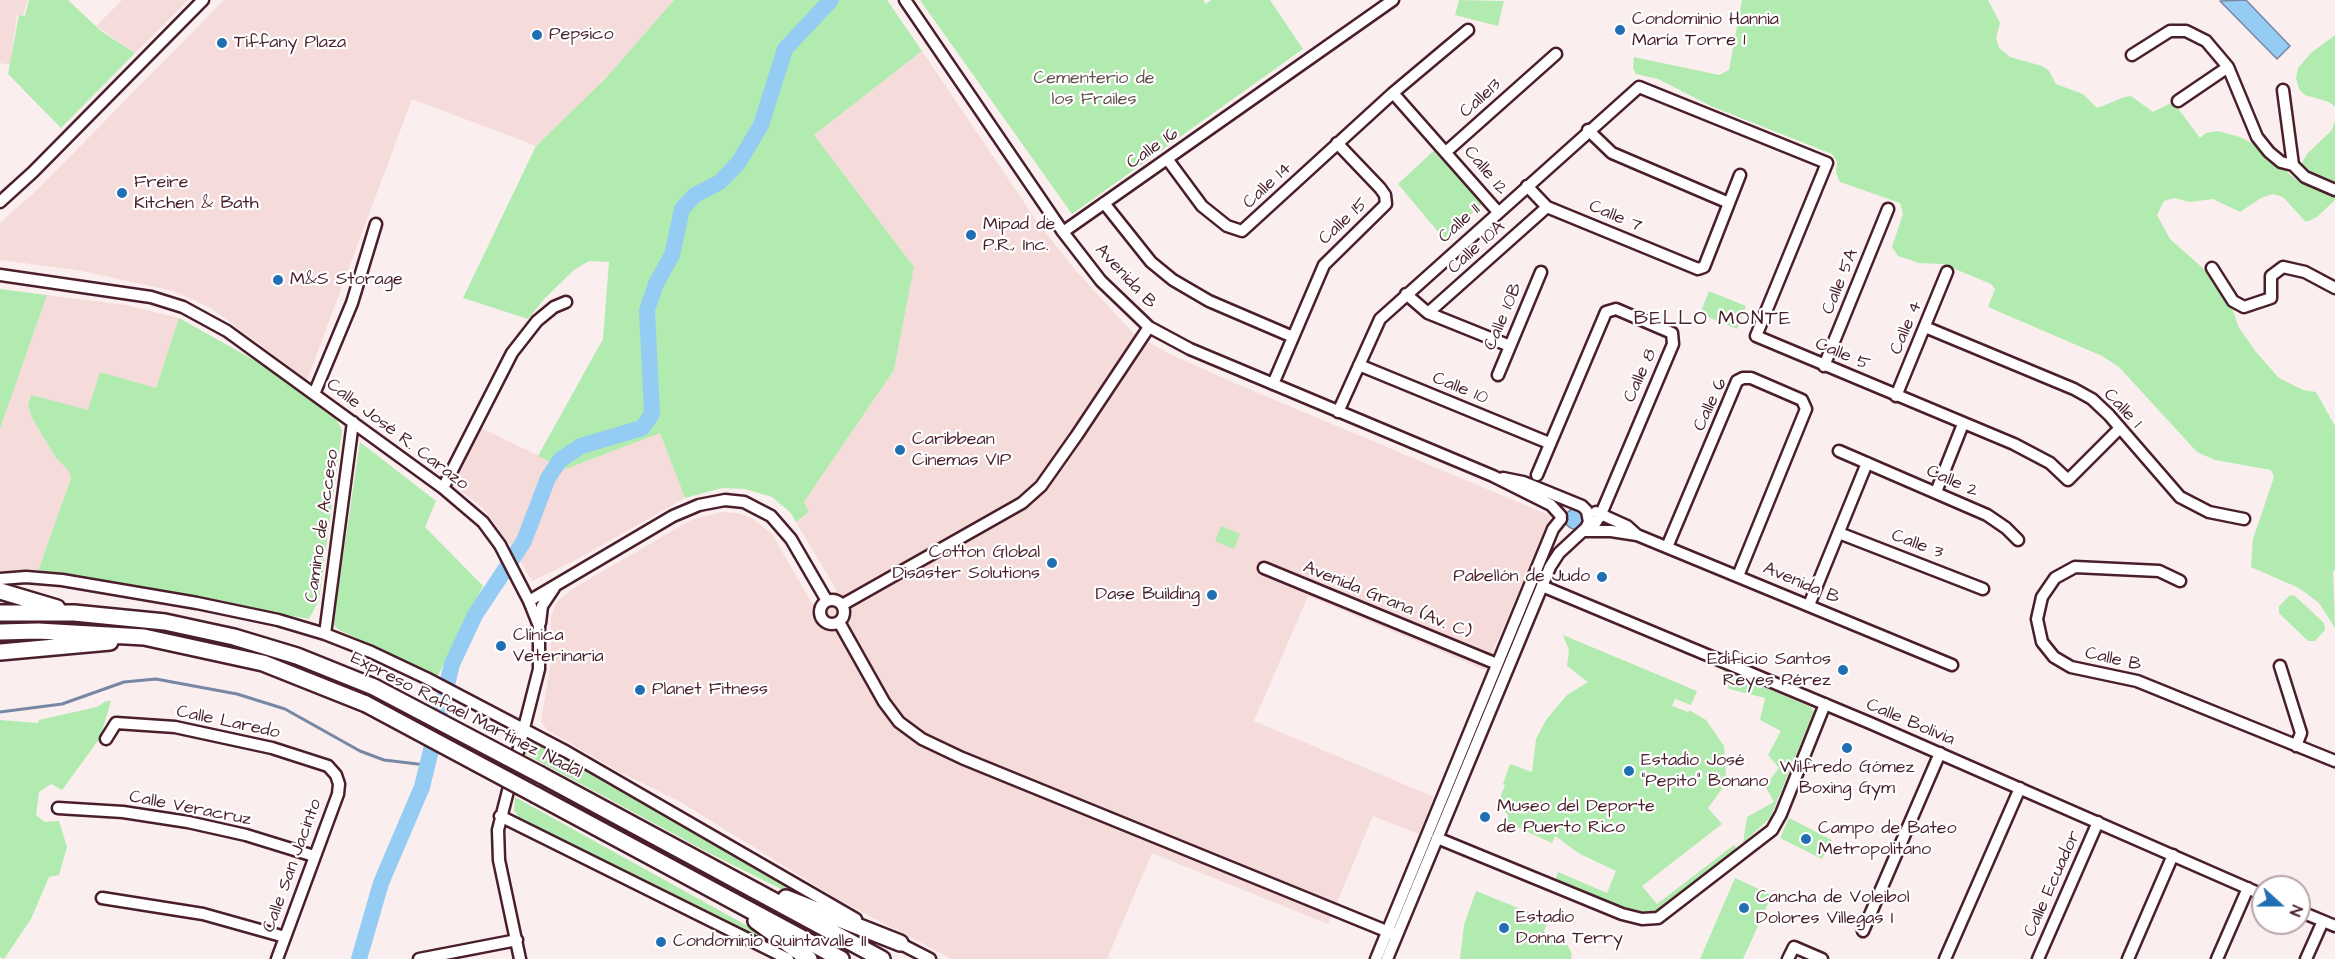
<!DOCTYPE html>
<html>
<head>
<meta charset="utf-8">
<style>
	body { margin:0 }
	#map { position:relative; width:2335px; height:959px; overflow:hidden; background:#faefee; font-family:"Architects Daughter",sans-serif }
	canvas { display:block }
	.north { position:absolute; left:2251px; top:875px; width:60px; height:60px; box-sizing:border-box; background:#fff; border:2px solid #b7a5aa; border-radius:50%; rotate:111deg; font-size:16px; font-weight:700; line-height:24px; text-align:center; color:#4a1f2b }
	.north::after { content:''; display:block; margin:auto; width:21px; height:27px; background:#1f6fb2; clip-path:polygon(50% 0,100% 100%,50% 72%,0 100%) }
</style>
</head>
<body>
<div id="map">
<canvas width="2335" height="959"></canvas>
<div class="north">N</div>
</div>
<script>
const ctx = document.querySelector('canvas').getContext('2d');
ctx.lineJoin = 'round';
function fill(path, color) {
  ctx.fillStyle = color;
  ctx.fill(path, 'evenodd');
}
function shape(rows) {
  const path = new Path2D();
  for (const r of rows) {
    if (r.length === 3) {
      path.moveTo(r[0] + r[2], r[1]);
      path.arc(r[0], r[1], r[2], 0, 2 * Math.PI);
      continue;
    }
    path.moveTo(r[0], r[1]);
    for (let i = 2; i < r.length; i += 2) path.lineTo(r[i], r[i + 1]);
  }
  return path;
}
function strokePath(path, color, width, dash) {
  ctx.strokeStyle = color;
  ctx.lineWidth = width;
  ctx.lineCap = dash ? 'butt' : 'round';
  ctx.setLineDash(dash || []);
  ctx.stroke(path);
}
function drawText(font, color, halo, rows, align = 'center') {
  ctx.font = font + ' "Architects Daughter",sans-serif';
  ctx.lineWidth = 4.5;
  ctx.setLineDash([]);
  ctx.textBaseline = 'middle';
  ctx.strokeStyle = halo;
  ctx.fillStyle = color;
  for (const [text, x, y, turn = 0] of rows) {
    ctx.save();
    ctx.translate(x, y);
    ctx.rotate((+turn || 0) * Math.PI / 180);
    ctx.textAlign = isNaN(turn) ? turn : align;
    if (halo) ctx.strokeText(text, 0, 0);
    ctx.fillText(text, 0, 0);
    ctx.restore();
  }
}
const built = shape([
	[0,0,28,0,23,15,17,15,10,65,0,63],
	[122,0,188,0,135,53,96,26],
	[224,0,674,0,605,79,536,146,412,99,307,380,211,308,173,291,77,270,0,260,0,223,38,189],
	[922,51,1038,223,1076,271,1133,333,1166,352,1232,382,1551,516,1485,670,1308,596,1254,721,1434,797,1419,834,1373,816,1328,924,1152,853,1107,959,952,959,839,900,679,801,621,773,547,730,541,721,551,661,551,617,556,603,572,589,691,520,721,512,737,513,752,518,772,534,813,605,837,591,796,522,809,513,804,502,894,370,914,267,814,135],
	[47,295,126,305,179,318,156,388,100,372,88,411,31,395,28,406,32,418,56,458,70,471,71,478,37,574,0,575,0,429],
	[481,428,566,469,660,433,685,498,572,562,532,581,511,546,482,507,451,484]
]);
const green = shape([
	[29,0,68,0,101,31,135,53,61,128,8,74,19,15,25,16],
	[674,0,887,0,922,51,814,135,914,267,894,370,804,502,809,512,796,522,790,512,772,497,745,489,722,488,685,498,660,433,566,469,538,456,603,339,609,262,589,261,574,270,545,298,528,319,463,298,536,146,605,79],
	[920,0,1203,0,1206,4,1211,0,1270,0,1303,49,1072,214],
	[1459,0,1504,1,1498,26,1455,15],
	[1742,0,1988,0,2000,23,1996,38,1999,48,2010,57,2042,66,2049,71,2056,84,2083,94,2097,108,2125,97,2131,96,2153,112,2173,102,2200,138,2206,133,2218,131,2240,137,2259,147,2295,179,2335,196,2335,200,2317,217,2306,222,2283,197,2273,194,2261,198,2240,212,2213,199,2190,202,2174,198,2164,201,2157,215,2170,239,2205,270,2228,296,2239,328,2256,352,2279,378,2303,390,2316,392,2335,426,2335,570,2333,571,2335,628,2319,603,2299,588,2251,567,2253,539,2274,477,2271,470,2215,460,2197,452,2119,367,2102,356,1988,307,1995,289,1991,284,1943,264,1919,263,1898,256,1892,247,1903,214,1900,203,1840,182,1836,173,1837,162,1832,154,1713,107,1658,79,1636,74,1633,68,1634,57,1719,75,1729,70],
	[2335,35,2335,107,2329,102,2305,95,2299,89,2296,78,2298,68,2311,53],
	[2335,120,2335,182,2313,173,2301,165,2307,154,2332,130],
	[1441,144,1481,205,1444,239,1398,184],
	[0,289,47,295,0,429],
	[1709,291,1746,306,1737,329,1700,314],
	[179,318,254,360,327,410,337,420,342,431,319,600,309,619,104,582,37,574,71,478,69,471,56,458,32,418,28,406,31,395,88,410,100,372,156,388],
	[360,442,436,501,425,527,483,586,438,676,339,630,333,624],
	[1221,526,1240,534,1234,549,1215,541],
	[2290,595,2295,596,2324,623,2325,630,2315,641,2308,641,2279,613,2279,606],
	[1563,635,1697,691,1691,705,1675,699,1672,706,1688,712,1689,710,1706,720,1724,746,1726,776,1722,789,1708,808,1722,824,1642,886,1657,904,1734,845,1739,851,1658,913,1635,912,1559,882,1556,878,1558,872,1607,893,1616,871,1580,854,1555,836,1552,843,1508,823,1508,815,1500,807,1503,800,1500,798,1505,785,1503,784,1510,764,1532,772,1536,739,1546,720,1567,695,1588,682,1567,666,1569,650],
	[1723,670,1811,707,1814,712,1770,818,1743,843,1747,817,1774,802,1765,786,1779,768,1768,755,1781,731,1760,720,1765,698,1729,689],
	[106,701,111,701,100,738,62,790,51,784,39,792,36,815,45,822,59,821,67,847,59,875,49,877,31,919,4,959,0,957,0,720,38,723,39,720,97,707],
	[532,743,548,745,817,902,815,906,709,853,525,754,529,745],
	[515,797,771,939,770,944,534,827,534,825,519,817,514,811],
	[1789,818,1832,840,1822,859,1780,838],
	[1735,878,1772,895,1743,959,1700,959],
	[1476,891,1548,920,1544,932,1566,942,1572,954,1571,959,1460,959,1464,925]
]);
const water = shape([
	[2246,0,2290,46,2277,59,2220,1,2246,0],
	[1575,519,10]
]);
const stream = shape([
	[0,712,62,704,124,682,156,679,237,694,285,709,360,751,384,760,426,765]
]);
const river = shape([
	[359,959,381,883,422,787,452,664,475,615,524,541,548,478,560,460,581,446,642,428,652,414,647,310,656,284,672,255,682,209,695,195,720,182,739,162,761,125,785,49,831,0]
]);
const minor = shape([
	[905,0,1063,232,1101,281,1149,327,1190,349,1493,476,1551,505,1561,516],
	[2132,55,2170,31,2186,31,2206,41,2228,67,2257,137,2269,152,2281,162,2293,165,2305,177,2335,190],
	[2283,90,2293,165],
	[1393,93,1498,212],
	[2178,101,2228,67],
	[1588,130,1612,153,1729,203],
	[1447,151,1556,54],
	[1168,160,1202,206,1227,226,1242,231,1393,93,1468,30],
	[1527,186,1547,207,1698,269,1704,267,1740,175],
	[0,202,33,172,203,0],
	[1104,203,1151,262,1173,280,1209,301,1293,337],
	[1063,232,1393,0],
	[2212,268,2233,301,2244,307,2271,298,2271,276,2283,267,2305,272,2335,288],
	[0,275,151,297,183,307,227,331,443,488,483,522,500,545,529,601,539,626,539,669,498,830,499,860,520,959],
	[1406,294,1428,313,1510,346],
	[1428,313,1547,207],
	[1925,327,2074,389,2092,399,2109,415,2180,497,2209,512,2244,519],
	[1359,365,1549,443],
	[1824,366,1888,209],
	[1498,375,1541,272],
	[1273,384,1324,265,1386,204,1385,195,1380,188,1337,143],
	[314,394,352,303,376,224],
	[1896,396,1947,272],
	[1338,412,1380,319,1639,87,1827,163,1756,336,2014,444,2050,463,2068,480,2120,428],
	[1839,451,1987,515,2006,528,2018,540],
	[1537,475,1606,312,1616,309,1672,333,1673,344,1601,514,1596,522,1588,525],
	[443,488,512,353,537,321,554,307,566,302],
	[1936,492,1963,424],
	[1596,512,1627,526,1637,535],
	[1583,531,1611,531,1637,535,1952,665],
	[1839,533,1983,589],
	[1667,547,1737,381,1743,378,1751,378,1802,400,1806,409,1738,576],
	[1264,568,1497,664],
	[0,579,26,577,62,580,197,603,278,620,325,634,371,652,426,678,567,752,856,919],
	[2180,581,2159,571,2075,567,2055,578,2042,597,2037,619,2042,642,2054,657,2071,667,2137,681,2335,761],
	[1542,586,1870,723,2263,895],
	[832,612,12],
	[529,601,673,516,699,505,725,500,744,502,771,516,791,539,827,601],
	[842,605,1022,503,1041,486,1077,435,1149,327],
	[1809,605,1867,463],
	[839,622,884,702,899,722,922,739,962,758,1396,935],
	[540,623,542,606,554,588],
	[325,634,353,422],
	[2280,666,2301,733,2296,746],
	[106,739,116,723,175,727,272,748,328,766,336,775,339,784,338,794,277,959],
	[58,808,123,812,188,822,246,835,314,856],
	[500,816,788,959],
	[1437,838,1622,914,1642,919,1658,918,1772,830,1781,814,1825,704],
	[102,898,203,914,285,937],
	[2299,911,2335,926],
	[1863,931,1940,753],
	[893,940,930,959],
	[419,959,517,940],
	[1376,959,1553,529,1561,519],
	[1387,959,1550,567,1559,553,1586,528,1589,522,1587,511,1582,506,1523,482,1503,478],
	[1788,959,1794,947,1822,959],
	[1945,959,2020,788],
	[2038,959,2098,822],
	[2128,959,2173,855],
	[2217,959,2248,888],
	[2306,959,2323,921]
]);
const highway = shape([
	[0,591,57,608],
	[0,613,74,613,165,622,234,637,297,656,374,687],
	[0,632,38,631,144,637,263,663,366,704],
	[0,652,110,642],
	[541,775,882,959],
	[536,795,841,959],
	[786,898,900,943],
	[756,921,809,959]
]);
const highwayBridge = shape([
	[374,687,541,775],
	[366,704,536,795]
]);
const markers = [
	[1620,30,6,"#1f6fb2"],
	[537,35,6,"#1f6fb2"],
	[222,43,6,"#1f6fb2"],
	[122,193,6,"#1f6fb2"],
	[971,235,6,"#1f6fb2"],
	[278,280,6,"#1f6fb2"],
	[900,450,6,"#1f6fb2"],
	[1052,563,6,"#1f6fb2"],
	[1602,577,6,"#1f6fb2"],
	[1212,595,6,"#1f6fb2"],
	[501,646,6,"#1f6fb2"],
	[1843,670,6,"#1f6fb2"],
	[640,690,6,"#1f6fb2"],
	[1847,748,6,"#1f6fb2"],
	[1629,771,6,"#1f6fb2"],
	[1485,817,6,"#1f6fb2"],
	[1806,839,6,"#1f6fb2"],
	[1744,908,6,"#1f6fb2"],
	[1504,928,6,"#1f6fb2"],
	[661,942,6,"#1f6fb2"]
];
const poiNames = [
	["Condominio Hannia",1632,20],
	["María Torre 1",1632,41],
	["Pepsico",549,35],
	["Tiffany Plaza",234,43],
	["Freire",134,183],
	["Kitchen & Bath",134,204],
	["Mipad de",983,225],
	["P.R., Inc.",983,246],
	["M&S Storage",290,280],
	["Caribbean",912,440],
	["Cinemas VIP",912,461],
	["Cotton Global",1040,553,"right"],
	["Disaster Solutions",1040,574,"right"],
	["Pabellón de Judo",1590,577,"right"],
	["Dase Building",1200,595,"right"],
	["Clínica",513,636],
	["Veterinaria",513,657],
	["Edificio Santos",1831,660,"right"],
	["Reyes Pérez",1831,681,"right"],
	["Planet Fitness",652,690],
	["Estadio José",1641,761],
	["\"Pepito\" Bonano",1641,782],
	["Wilfredo Gómez",1847,768,"center"],
	["Boxing Gym",1847,789,"center"],
	["Museo del Deporte",1497,807],
	["de Puerto Rico",1497,828],
	["Campo de Bateo",1818,829],
	["Metropolitano",1818,850],
	["Cancha de Voleibol",1756,898],
	["Dolores Villegas I",1756,919],
	["Estadio",1516,918],
	["Donna Terry",1516,939],
	["Condominio Quintavalle II",673,942]
];
const parkNames = [
	["Cementerio de",1094,79],
	["los Frailes",1094,100]
];
const streetNames = [
	["Calle13",1481,99,-42],
	["Calle 16",1153,149,-35],
	["Calle 12",1485,171,50],
	["Calle 14",1268,186,-43],
	["Calle 7",1615,217,23],
	["Calle 15",1344,222,-43],
	["Calle 11",1460,224,-42],
	["Calle 10A",1477,248,-42],
	["Avenida B",1125,277,47],
	["Calle 5A",1841,282,-68],
	["Calle 10B",1504,317,-67],
	["Calle 4",1907,328,-67],
	["Calle 5",1842,355,23],
	["Calle 8",1641,376,-66],
	["Calle 10",1460,389,22],
	["Calle 6",1711,405,-65],
	["Calle 1",2122,409,47],
	["Calle José R. Carazo",397,435,37],
	["Calle 2",1952,482,24],
	["Camino de Acceso",323,526,-82],
	["Calle 3",1917,545,21],
	["Avenida B",1801,584,23],
	["Avenida Grana (Av. C)",1387,601,22],
	["Calle B",2113,660,13],
	["Expreso Rafael Martínez Nadal",466,716,27],
	["Calle Laredo",228,723,12],
	["Calle Bolivia",1910,723,23],
	["Calle Veracruz",190,809,11],
	["Calle San Jacinto",293,866,-70],
	["Calle Ecuador",2053,884,-66]
];
const neighbourhoodNames = [
	["BELLO MONTE",1713,320]
];
fill(built, '#f5dbda');
fill(green, '#b2ebaf');
fill(water, '#95ccf4');
strokePath(water, '#7787a4', 1.5);
strokePath(stream, '#7787a4', 3);
strokePath(river, '#95ccf4', 16);
strokePath(minor, '#4a1f2b', 15);
strokePath(highway, '#4a1f2b', 20);
strokePath(minor, '#fff', 10);
strokePath(highway, '#fff', 15);
strokePath(highwayBridge, '#4a1f2b', 20, []);
strokePath(highwayBridge, '#fff', 15);
for (const [x, y, r, color] of markers) {
  const dot = new Path2D();
  dot.arc(x, y, r, 0, 2 * Math.PI);
  ctx.fillStyle = color;
  ctx.fill(dot);
  strokePath(dot, '#fff', 2);
}
drawText('18px', '#4a1f2b', '#fff', poiNames, 'left');
drawText('18px', '#64524c', '#fff', parkNames);
drawText('18px', '#4a1f2b', '#fff', streetNames);
ctx.letterSpacing = '1.5px';
drawText('20px', '#4a1f2b', '#fff', neighbourhoodNames);
ctx.letterSpacing = '0px';
</script>
</body>
</html>
